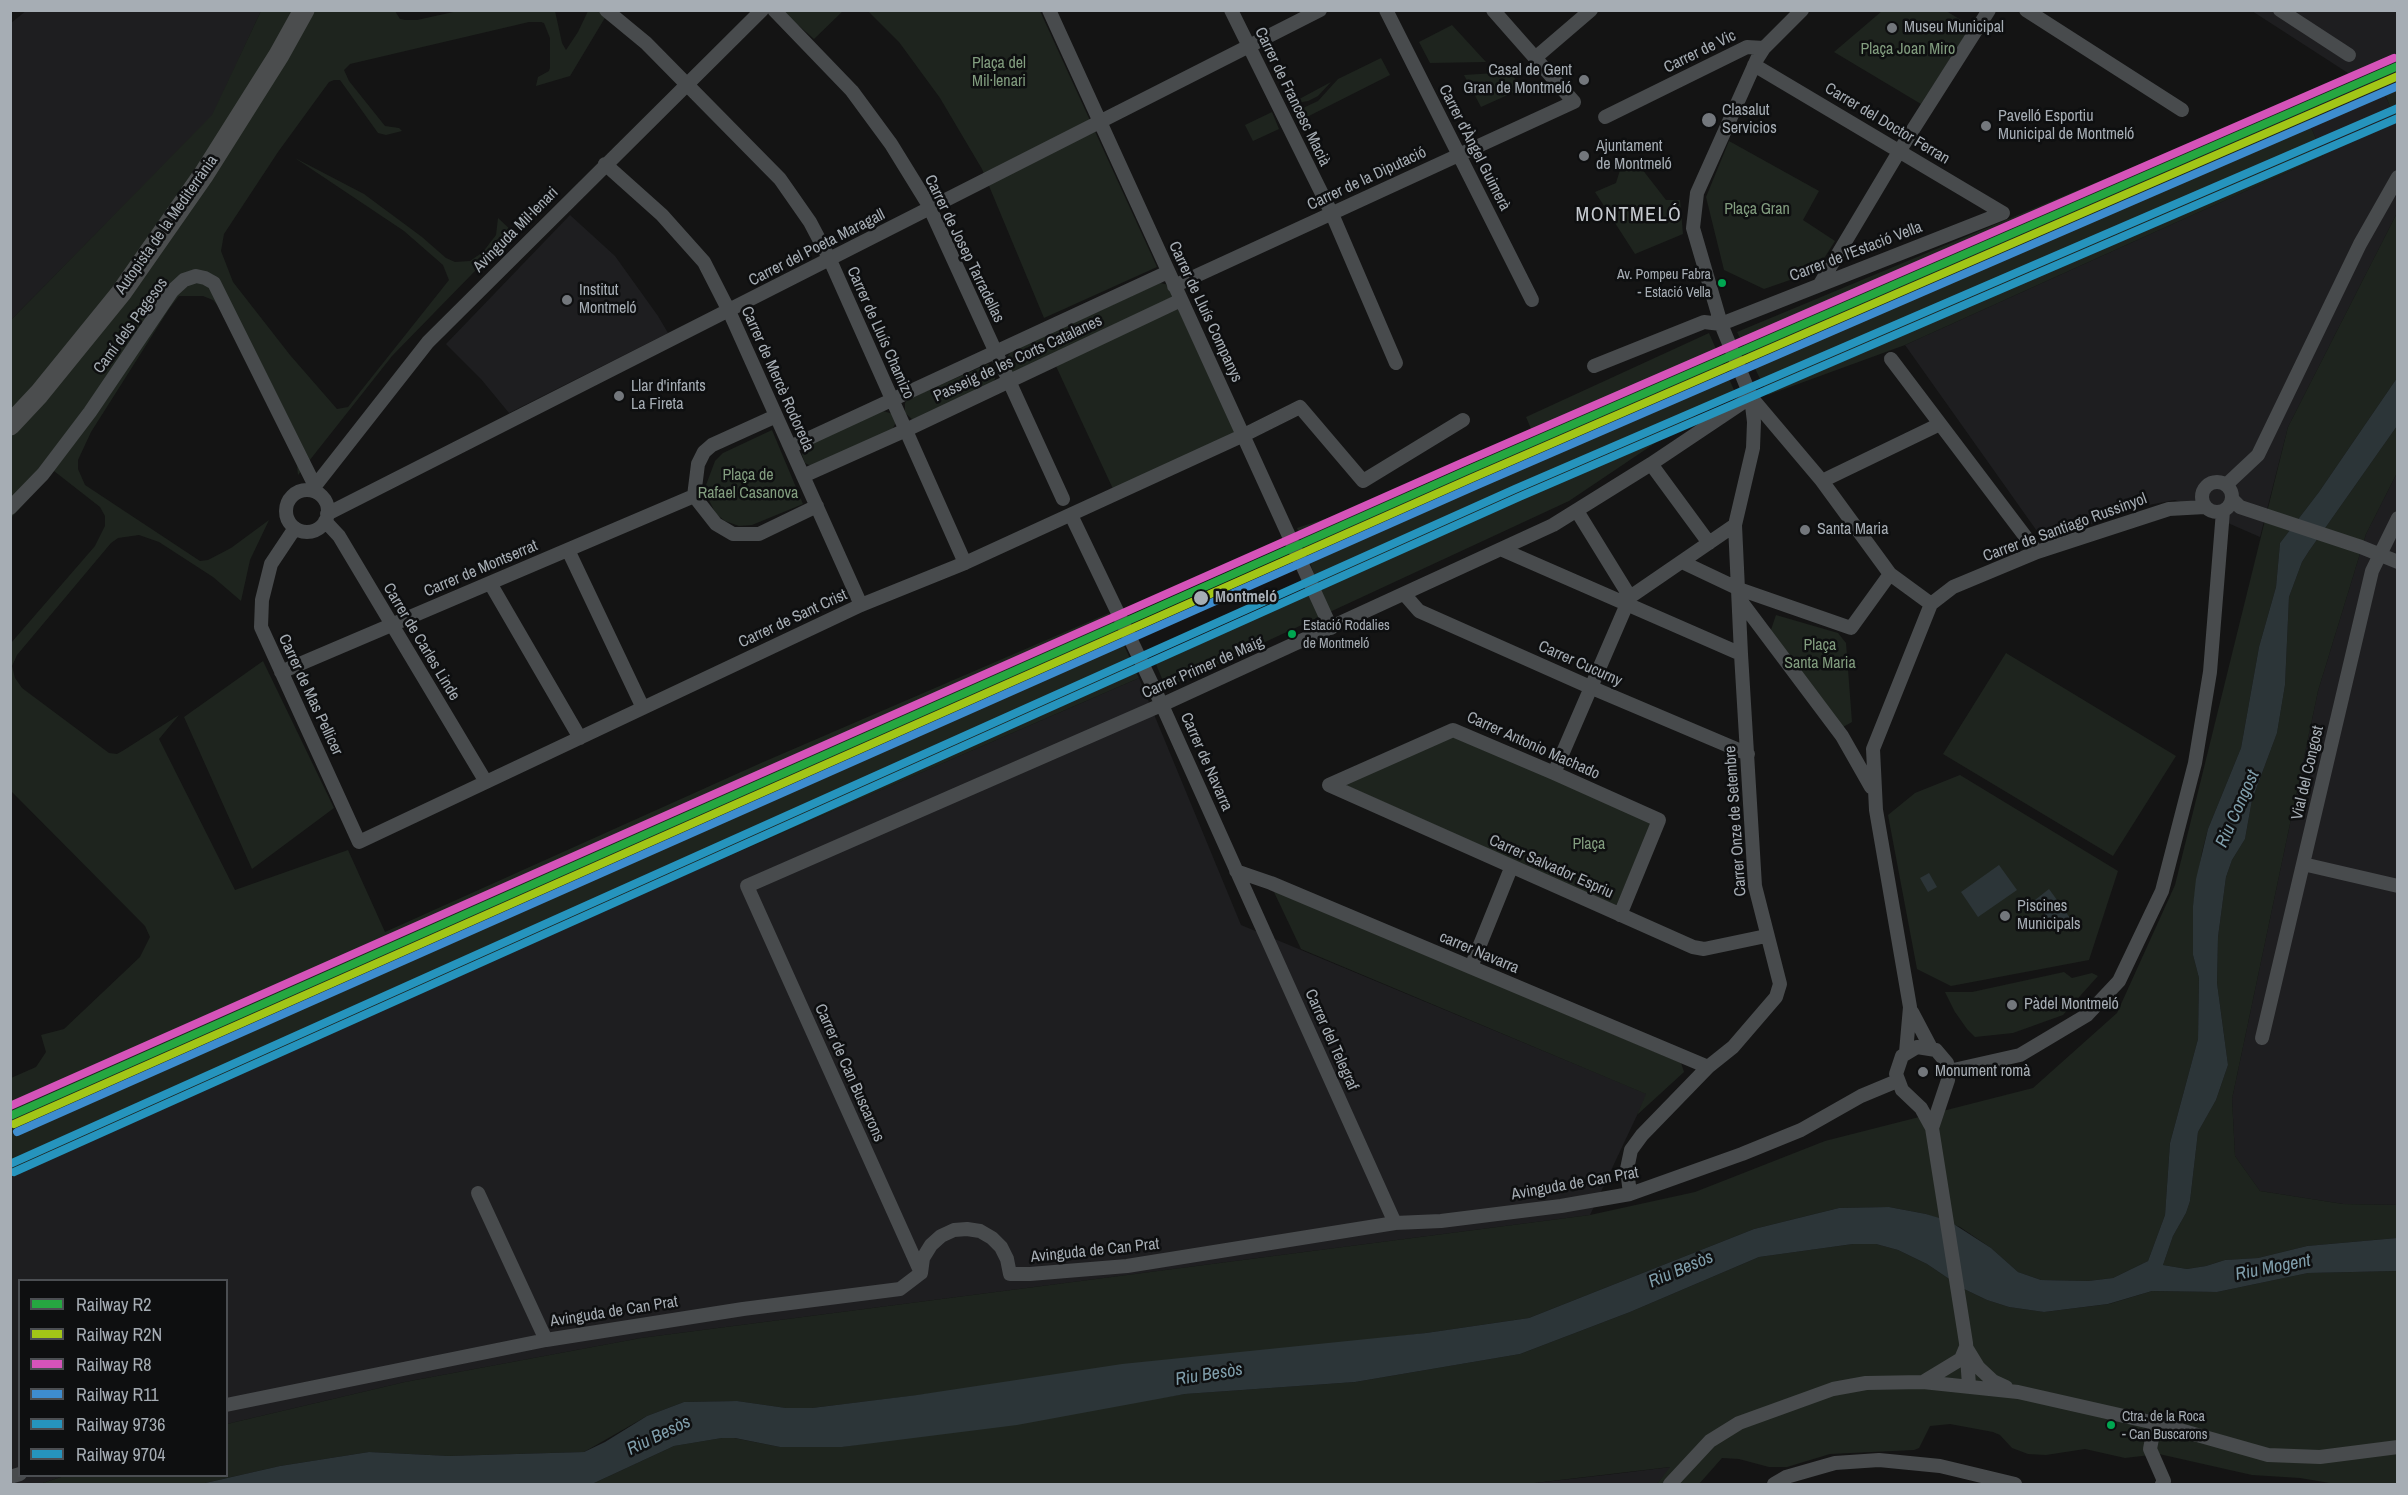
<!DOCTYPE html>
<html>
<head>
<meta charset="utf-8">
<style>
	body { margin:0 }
	#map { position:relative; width:2408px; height:1495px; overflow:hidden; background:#141414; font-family:"Archivo Narrow",sans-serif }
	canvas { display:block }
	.frame { position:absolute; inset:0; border:12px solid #a6adb4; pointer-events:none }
	.legend { position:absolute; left:18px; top:1279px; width:210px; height:198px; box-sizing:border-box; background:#0e0f10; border:2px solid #4b4e52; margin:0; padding:8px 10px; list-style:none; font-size:18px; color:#a6adb4 }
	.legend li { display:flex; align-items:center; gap:12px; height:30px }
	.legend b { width:30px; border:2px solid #4b4e52 }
</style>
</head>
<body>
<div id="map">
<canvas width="2408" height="1495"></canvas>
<div class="frame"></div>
<ul class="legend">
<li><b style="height:8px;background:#26a741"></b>Railway R2</li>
<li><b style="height:8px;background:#a2c617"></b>Railway R2N</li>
<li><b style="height:8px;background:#d553b9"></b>Railway R8</li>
<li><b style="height:8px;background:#3e8dcf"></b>Railway R11</li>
<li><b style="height:8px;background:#2694bd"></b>Railway 9736</li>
<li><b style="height:8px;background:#2694bd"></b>Railway 9704</li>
</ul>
</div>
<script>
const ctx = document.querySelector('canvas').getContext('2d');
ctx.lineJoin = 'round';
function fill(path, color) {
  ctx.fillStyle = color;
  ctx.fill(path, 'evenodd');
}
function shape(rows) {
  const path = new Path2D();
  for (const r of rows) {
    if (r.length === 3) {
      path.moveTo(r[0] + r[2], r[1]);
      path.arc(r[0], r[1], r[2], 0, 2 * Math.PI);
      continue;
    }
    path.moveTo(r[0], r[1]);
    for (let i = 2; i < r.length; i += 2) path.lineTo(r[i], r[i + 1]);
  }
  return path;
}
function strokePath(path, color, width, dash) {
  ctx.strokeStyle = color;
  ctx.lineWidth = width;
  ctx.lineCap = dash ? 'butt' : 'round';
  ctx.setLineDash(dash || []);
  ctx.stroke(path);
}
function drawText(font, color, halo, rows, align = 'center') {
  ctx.font = font + ' "Archivo Narrow",sans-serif';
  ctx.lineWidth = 5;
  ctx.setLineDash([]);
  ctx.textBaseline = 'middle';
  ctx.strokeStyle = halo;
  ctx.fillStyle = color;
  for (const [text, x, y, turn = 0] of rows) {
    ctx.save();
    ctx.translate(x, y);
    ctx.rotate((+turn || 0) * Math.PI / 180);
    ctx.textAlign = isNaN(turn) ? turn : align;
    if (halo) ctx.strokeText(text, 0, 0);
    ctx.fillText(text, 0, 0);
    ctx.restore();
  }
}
const built = shape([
	[27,10,261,11,213,115,11,320,11,23],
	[2252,11,2397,11,2397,89,2385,95,2397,122,2397,213,2288,427,2260,537,2175,500,2138,507,2044,541,1905,345,2323,156,2299,98,2351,75],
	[570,215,615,256,658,316,668,333,509,413,481,379,446,344],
	[2397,473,2397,1205,2343,1204,2260,1191,2235,1156,2232,1099,2318,691,2366,534],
	[1139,678,1241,925,1647,1094,1590,1215,641,1338,405,1382,227,1424,226,1280,20,1280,20,1476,64,1476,40,1484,11,1484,11,1177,413,993],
	[1671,1467,1657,1484,1526,1484,1614,1474]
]);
const green = shape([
	[261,11,395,11,400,19,405,20,417,20,458,11,555,11,562,43,566,50,578,32,588,11,609,11,570,76,536,86,538,77,549,71,550,68,550,38,544,23,541,22,529,22,350,64,344,70,349,81,385,126,399,128,402,131,386,135,378,133,340,80,334,80,329,82,278,152,224,234,221,251,233,282,290,355,337,409,348,407,449,280,443,265,404,231,295,158,364,194,422,237,446,258,455,262,470,261,483,252,496,235,498,218,513,232,392,356,298,475,297,465,224,313,213,300,203,296,179,296,169,309,91,432,78,460,78,469,85,485,200,561,208,560,231,548,269,520,250,560,241,601,213,577,159,542,139,535,118,538,111,543,17,655,12,666,15,678,22,688,109,753,117,754,124,750,179,715,159,739,235,890,348,850,385,932,761,763,1109,613,1139,678,413,993,11,1177,11,1078,36,1067,46,1052,41,1035,64,1029,140,957,150,937,145,926,11,791,11,643,95,546,105,526,105,516,100,507,54,471,11,518,11,320,212,115],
	[782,11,843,11,814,39],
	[868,11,1040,11,1157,267,1044,318,982,169,940,98,899,42],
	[1882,11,1946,11,1971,26,1921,104,1834,52],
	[1452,25,1486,62,1430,63,1419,42],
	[1381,58,1390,75,1299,121,1292,108,1303,108,1318,101,1338,79],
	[1511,72,1521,89,1481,107,1464,75],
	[1331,82,1318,96,1308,101,1290,104],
	[2397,89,2398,122,2396,122,2385,94],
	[2299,98,2323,156,1905,345,1768,395,1737,332],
	[1272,112,1279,129,1253,141,1245,125],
	[1729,141,1819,191,1803,220,1835,241,1816,271,1764,289,1724,270,1706,197],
	[1635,160,1666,200,1680,200,1683,234,1635,254,1595,192,1616,183,1620,170],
	[2397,213,2397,378,2319,492,2280,543,2276,587,2259,647,2241,748,2208,829,2202,852,2193,906,2193,955,2199,978,2198,1039,2170,1143,2165,1215,2148,1261,2113,1278,2088,1281,2041,1280,2018,1272,1991,1248,1960,1227,1926,1214,1889,1207,1839,1208,1754,1229,1529,1318,1426,1333,812,1408,786,1408,737,1401,684,1402,647,1416,584,1452,449,1456,369,1452,280,1466,201,1484,40,1484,64,1476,226,1476,227,1424,405,1382,641,1338,1590,1215,1695,1192,1825,1141,2033,1088,2117,1013,2175,885,2288,427],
	[1160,283,1169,285,1172,297,1017,373,1012,372,1005,361,1011,351],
	[1177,307,1237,435,1114,491,1055,364],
	[1709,333,1734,390,1569,501,1166,688,1155,662,1320,590,1297,528,1410,491,1534,436,1526,417],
	[988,364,996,370,995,379,991,386,918,419,912,419,905,413,905,403,908,399],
	[883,411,893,414,896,422,891,432,811,466,805,463,802,455,805,445],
	[2397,426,2397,473,2366,534,2318,691,2232,1099,2235,1156,2260,1191,2343,1204,2397,1205,2397,1238,2307,1246,2258,1258,2225,1260,2206,1266,2187,1269,2163,1265,2173,1236,2186,1213,2190,1201,2198,1132,2216,1100,2228,1065,2217,983,2218,937,2226,877,2232,860,2245,839,2252,800,2277,733,2285,685,2289,597,2302,562,2309,551],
	[772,430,803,504,752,525,739,526,725,521,716,514,707,496,706,485,715,461,723,453],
	[1776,615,1838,633,1846,643,1852,722,1843,727,1770,633],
	[2006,653,2176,756,2113,856,1943,754],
	[263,661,334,808,252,869,184,717],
	[1453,735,1652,823,1616,906,1343,784],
	[1960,775,2118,871,2089,960,1951,986,1917,969,1888,815,1915,793],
	[1274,892,1279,892,1681,1063,1684,1072,1637,1115,1646,1094,1301,949],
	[2064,972,2072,978,2092,973,2098,976,2063,1015,2013,1033,1975,1037,1967,1029,1955,1012,1945,992,1972,992],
	[1853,1244,1876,1244,1898,1250,1927,1264,1964,1289,1987,1300,2009,1307,2044,1312,2109,1304,2152,1291,2217,1292,2308,1273,2397,1271,2397,1484,2336,1484,2300,1478,2252,1475,2159,1454,2125,1458,2085,1449,2046,1455,2028,1454,2012,1448,2000,1435,1993,1432,1950,1424,1930,1426,1919,1448,1914,1450,1830,1454,1787,1467,1769,1467,1739,1459,1722,1458,1699,1484,1657,1484,1670,1467,1526,1484,592,1484,674,1446,722,1438,734,1438,780,1447,842,1447,1185,1394,1355,1382,1520,1354,1630,1312,1759,1257]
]);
const water = shape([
	[2397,378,2397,426,2309,551,2302,562,2289,597,2285,685,2277,733,2252,800,2245,839,2232,860,2226,877,2218,937,2217,983,2228,1065,2216,1100,2198,1132,2190,1201,2186,1213,2173,1236,2163,1265,2187,1269,2206,1266,2225,1260,2258,1258,2307,1246,2397,1238,2397,1271,2308,1273,2217,1292,2152,1291,2108,1304,2044,1312,2009,1307,1987,1300,1964,1289,1927,1264,1898,1250,1876,1244,1853,1244,1759,1257,1630,1312,1520,1354,1355,1382,1185,1394,1017,1425,842,1447,780,1447,735,1438,722,1438,674,1446,592,1484,201,1484,280,1466,369,1452,449,1456,584,1452,605,1442,647,1416,684,1402,737,1401,786,1408,812,1408,917,1395,1122,1364,1426,1333,1529,1318,1754,1229,1839,1208,1889,1207,1926,1214,1949,1221,1991,1248,2018,1272,2041,1280,2088,1281,2113,1278,2148,1261,2165,1215,2170,1143,2198,1039,2199,978,2193,955,2193,906,2196,879,2208,829,2241,748,2259,647,2276,587,2280,543,2319,492],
	[1999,865,2017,890,1978,917,1961,892],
	[1929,873,1937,887,1928,892,1920,878],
	[2049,889,2070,918,2055,929,2035,900]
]);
const minor = shape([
	[606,10,646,43,780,179,810,222,830,260,965,563],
	[774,10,852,91,891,144,928,204,1063,499],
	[1049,10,1331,628],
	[1231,10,1332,214,1396,363],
	[1386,10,1532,300],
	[2026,10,2182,110],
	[2280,10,2349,55],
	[1535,58,1591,10],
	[1754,65,2003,213],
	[1605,117,1747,47,1764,48],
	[605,164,662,215,704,262,729,311,861,605],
	[1820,284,1900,150,1989,10],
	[1174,286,1574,102,1493,10],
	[1891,359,2037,552],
	[1594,366,1704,322,1721,324,2003,213],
	[1751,397,1822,481,1890,574,1931,604],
	[776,416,712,445,704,452,698,464,694,496,716,524,733,534,759,534,817,506],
	[790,447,1168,272],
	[1651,464,1709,543],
	[803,476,906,430,1181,300],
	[1822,481,1940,424],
	[2217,497,15],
	[2226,485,2258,455,2360,244,2398,177],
	[307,511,21],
	[315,491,315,486,428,342,762,10],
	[2232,499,2240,507,2361,547,2398,562],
	[10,508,43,474,90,412,172,291,184,280,196,276,205,278,214,283,315,486],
	[1577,511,1630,597],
	[327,514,1320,10],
	[1071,515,1162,705,1395,1223],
	[325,521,339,536,486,782],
	[295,528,271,564,262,600,261,627,359,842,861,605,965,563,1244,435,1300,407,1363,481,1463,420],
	[568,550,643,708],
	[1503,550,1741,654],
	[1682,562,1739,589,1851,628,1890,574],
	[490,583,580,738],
	[1405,595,1419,611,1590,687,1748,754],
	[1740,600,1842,736,1871,787],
	[1931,604,1953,587,2037,552,2169,509,2205,507],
	[281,672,694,496],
	[1554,773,1630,597,1735,525],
	[1329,785,1693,947,1704,949,1766,936],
	[1329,785,1453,730,1554,773,1659,820,1620,915],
	[2303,864,2398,886],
	[1236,871,1271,883,1708,1067],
	[1471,967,1511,868],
	[1912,1012,1931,1048],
	[2262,1038,2372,571,2398,518],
	[1906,1052,1910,1007,1876,810,1873,749,1931,604],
	[1949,1071,2020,1055,2087,1015,2119,981,2162,891,2195,763,2210,672,2223,511],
	[1932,1128,1948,1080,1949,1071,1947,1063,1936,1050,1917,1047,1902,1056,1896,1074,1902,1090,1921,1108,1932,1128,1966,1343,1969,1385],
	[478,1193,546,1340],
	[1630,1194,1627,1169,1631,1150,1642,1135,1708,1067,1733,1047,1776,997,1780,984,1755,886,1741,654,1735,525,1753,448,1754,422,1751,397,1721,324,1693,228,1697,193,1757,59,1764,48,1802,10],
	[921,1273,747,886,1168,702,1553,525,1651,464,1751,397],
	[1967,1349,1978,1367,1993,1381,2006,1387],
	[1923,1382,1961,1359,1966,1347],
	[226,1405,546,1340,743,1309,900,1289,921,1273,923,1258,931,1245,941,1236,954,1230,967,1229,980,1231,992,1238,1001,1247,1007,1259,1010,1274,1030,1274,1127,1266,1395,1223,1441,1221,1561,1206,1630,1194,1742,1154,1801,1130,1861,1096,1897,1081],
	[2155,1423,2150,1449,2164,1481,2162,1484],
	[10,1477,20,1474],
	[1670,1484,1710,1441,1739,1423,1833,1389,1866,1383,1923,1382,2018,1392,2155,1423,2268,1455,2320,1457,2398,1447],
	[1774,1484,1786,1477,1835,1463,1879,1460,1940,1466,2015,1484]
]);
const highway = shape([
	[10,425,39,394,121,293,204,174,279,55,304,10]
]);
const rail1 = shape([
	[10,1116,1468,470,2398,66]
]);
const rail2 = shape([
	[14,1124,1472,478,2398,76]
]);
const rail3 = shape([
	[10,1106,1464,462,2394,58]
]);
const rail4 = shape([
	[17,1132,1475,486,2398,86]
]);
const rail5 = shape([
	[10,1164,1515,489,2398,108]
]);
const rail6 = shape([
	[14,1172,1519,497,2398,118]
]);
const markers = [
	[1892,28,6,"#73777c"],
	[1584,80,6,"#73777c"],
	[1709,120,8,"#73777c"],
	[1986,126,6,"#73777c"],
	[1584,156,6,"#73777c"],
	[1722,283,5,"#00a651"],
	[567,300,6,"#73777c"],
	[619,396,6,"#73777c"],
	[1805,530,6,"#73777c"],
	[1201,598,8,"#a6adb4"],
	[1292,634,5,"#00a651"],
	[2005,916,6,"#73777c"],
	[2012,1005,6,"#73777c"],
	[1923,1072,6,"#73777c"],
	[2111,1425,5,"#00a651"]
];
const busNames = [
	["Av. Pompeu Fabra",1711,275,"right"],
	["- Estació Vella",1711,293,"right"],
	["Estació Rodalies",1303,626],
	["de Montmeló",1303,644],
	["Ctra. de la Roca",2122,1417],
	["- Can Buscarons",2122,1435]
];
const poiNames = [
	["Museu Municipal",1904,28],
	["Casal de Gent",1572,71,"right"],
	["Gran de Montmeló",1572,89,"right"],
	["Clasalut",1722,111],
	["Servicios",1722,129],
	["Pavelló Esportiu",1998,117],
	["Municipal de Montmeló",1998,135],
	["Ajuntament",1596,147],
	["de Montmeló",1596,165],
	["Institut",579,291],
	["Montmeló",579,309],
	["Llar d'infants",631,387],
	["La Fireta",631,405],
	["Santa Maria",1817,530],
	["Piscines",2017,907],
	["Municipals",2017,925],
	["Pàdel Montmeló",2024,1005],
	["Monument romà",1935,1072]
];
const parkNames = [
	["Plaça Joan Miro",1908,50],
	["Plaça del",999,64],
	["Mil·lenari",999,82],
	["Plaça Gran",1757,210],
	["Plaça de",748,476],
	["Rafael Casanova",748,494],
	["Plaça",1820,646],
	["Santa Maria",1820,664],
	["Plaça",1589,845]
];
const streetNames = [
	["Carrer de Vic",1700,52,-26],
	["Carrer de Francesc Macià",1292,97,64],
	["Carrer del Doctor Ferran",1887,124,31],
	["Carrer d'Àngel Guimerà",1474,148,63],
	["Carrer de la Diputació",1367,179,-25],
	["Autopista de la Mediterrània",167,225,-55],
	["Avinguda Mil·lenari",516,230,-45],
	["Carrer del Poeta Maragall",817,248,-27],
	["Carrer de Josep Tarradellas",964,249,64],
	["Carrer de l'Estació Vella",1856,252,-21],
	["Carrer de Lluís Companys",1205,312,65],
	["Camí dels Pagesos",131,326,-54],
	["Carrer de Lluís Chamizo",880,333,66],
	["Passeig de les Corts Catalanes",1018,359,-25],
	["Carrer de Mercè Rodoreda",777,379,66],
	["Carrer de Santiago Russinyol",2065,528,-20],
	["Carrer de Montserrat",481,569,-23],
	["Carrer de Sant Crist",793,619,-25],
	["Carrer de Carles Linde",421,642,59],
	["Carrer Cucurny",1580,664,24],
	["Carrer Primer de Maig",1203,668,-24],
	["Carrer de Mas Pellicer",310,695,65],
	["Carrer Antonio Machado",1533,746,24],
	["Carrer de Navarra",1206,762,66],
	["Vial del Congost",2308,773,-77],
	["Carrer Onze de Setembre",1736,821,-94],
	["Carrer Salvador Espriu",1551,867,24],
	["carrer Navarra",1479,953,23],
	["Carrer del Telegraf",1331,1040,66],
	["Carrer de Can Buscarons",849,1073,66],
	["Avinguda de Can Prat",1575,1184,-10],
	["Avinguda de Can Prat",1095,1251,-6],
	["Avinguda de Can Prat",614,1312,-9]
];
const stopNames = [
	["Montmeló",1215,598]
];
const waterNames = [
	["Riu Congost",2238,809,-66],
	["Riu Mogent",2273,1268,-11],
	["Riu Besòs",1681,1270,-23],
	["Riu Besòs",1209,1375,-9],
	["Riu Besòs",659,1436,-26]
];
const quarterNames = [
	["MONTMELÓ",1629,216]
];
fill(built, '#1e1e20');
fill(green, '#1e241e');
fill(water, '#2c3538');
strokePath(minor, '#484b4d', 14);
strokePath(highway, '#4b4d4e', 21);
strokePath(rail1, '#26a741', 8);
strokePath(rail2, '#a2c617', 8);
strokePath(rail3, '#d553b9', 8);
strokePath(rail4, '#3e8dcf', 8);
strokePath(rail5, '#2694bd', 8);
strokePath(rail6, '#2694bd', 8);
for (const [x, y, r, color] of markers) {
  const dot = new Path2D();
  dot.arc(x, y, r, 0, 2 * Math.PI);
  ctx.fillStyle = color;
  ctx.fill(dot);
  strokePath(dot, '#0e0f10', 2);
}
drawText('14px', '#a6adb4', '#0e0f10', busNames, 'left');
drawText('16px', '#a6adb4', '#0e0f10', poiNames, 'left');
drawText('16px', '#829d7f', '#0e0f10', parkNames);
drawText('16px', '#a6adb4', '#0e0f10', streetNames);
drawText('bold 16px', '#a6adb4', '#0e0f10', stopNames, 'left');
drawText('italic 18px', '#809fac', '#0e0f10', waterNames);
ctx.letterSpacing = '1.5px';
drawText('20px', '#c7cbd0', '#0e0f10', quarterNames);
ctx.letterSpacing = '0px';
</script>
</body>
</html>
